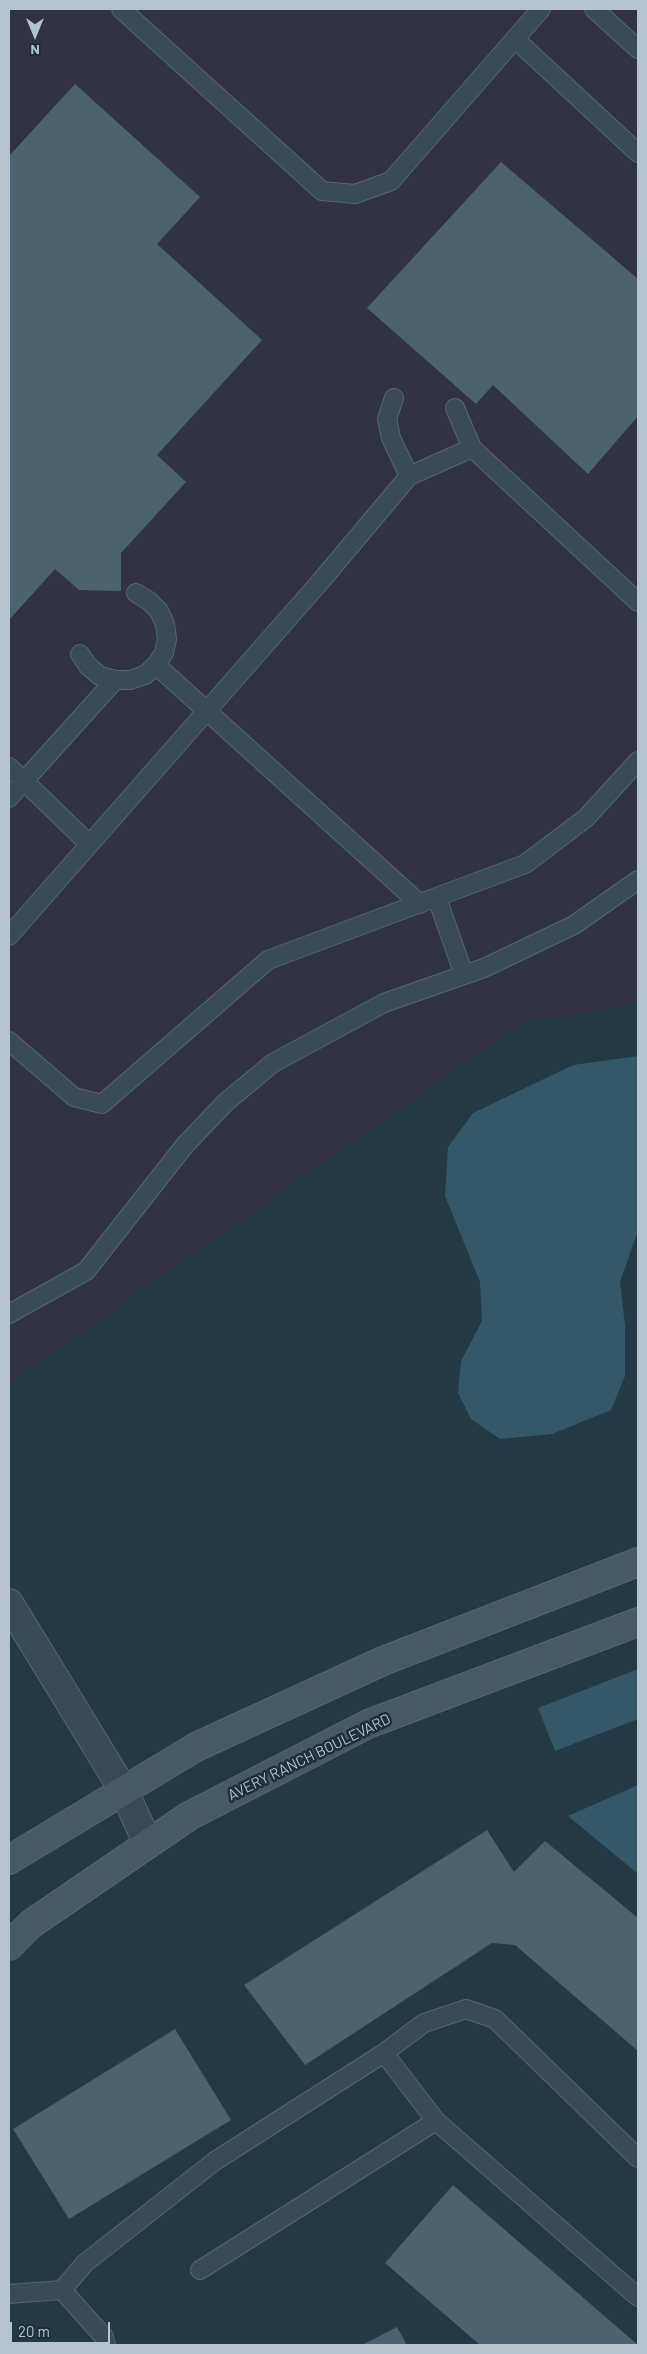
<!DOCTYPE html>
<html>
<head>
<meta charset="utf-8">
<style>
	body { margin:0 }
	#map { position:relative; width:647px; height:2354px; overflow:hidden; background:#233943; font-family:Barlow,sans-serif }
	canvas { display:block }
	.frame { position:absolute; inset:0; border:10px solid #b5c4cd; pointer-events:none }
	.north { position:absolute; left:10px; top:10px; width:50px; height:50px; -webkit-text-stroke:4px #1d2f38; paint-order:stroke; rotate:180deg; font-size:14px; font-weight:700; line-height:20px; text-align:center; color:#b5c4cd }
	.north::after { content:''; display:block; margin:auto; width:18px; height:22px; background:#b5c4cd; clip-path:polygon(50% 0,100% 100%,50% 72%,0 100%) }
	.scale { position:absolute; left:10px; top:2322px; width:100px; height:22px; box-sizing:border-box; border:2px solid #b5c4cd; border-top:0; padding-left:6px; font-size:15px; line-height:18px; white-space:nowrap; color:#b5c4cd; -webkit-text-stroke:4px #1d2f38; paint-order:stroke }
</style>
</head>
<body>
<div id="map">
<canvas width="647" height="2354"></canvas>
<div class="frame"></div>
<div class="north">N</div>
<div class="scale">20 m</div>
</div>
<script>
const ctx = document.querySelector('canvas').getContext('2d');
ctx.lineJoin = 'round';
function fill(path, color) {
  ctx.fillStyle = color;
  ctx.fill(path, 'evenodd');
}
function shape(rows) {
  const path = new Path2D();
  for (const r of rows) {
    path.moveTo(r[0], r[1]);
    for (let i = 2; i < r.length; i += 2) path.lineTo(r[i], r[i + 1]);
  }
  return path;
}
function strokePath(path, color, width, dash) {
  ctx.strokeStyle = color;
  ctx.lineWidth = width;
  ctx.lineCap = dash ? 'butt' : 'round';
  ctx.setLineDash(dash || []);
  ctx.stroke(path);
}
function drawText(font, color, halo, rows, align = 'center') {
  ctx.font = font + ' Barlow,sans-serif';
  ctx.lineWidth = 5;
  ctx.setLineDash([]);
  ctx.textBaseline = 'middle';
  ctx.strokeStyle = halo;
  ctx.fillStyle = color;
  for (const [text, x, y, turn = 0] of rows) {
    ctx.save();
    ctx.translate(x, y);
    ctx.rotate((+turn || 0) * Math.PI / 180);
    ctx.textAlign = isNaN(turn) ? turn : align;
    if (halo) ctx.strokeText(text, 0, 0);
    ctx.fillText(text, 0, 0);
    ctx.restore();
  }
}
const medical = shape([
	[9,9,638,9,638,1003,521,1024,9,1384]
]);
const water = shape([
	[638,1056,638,1231,620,1282,625,1325,625,1376,611,1410,552,1434,500,1439,471,1419,458,1393,461,1361,482,1321,480,1282,445,1196,448,1147,473,1113,573,1065],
	[638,1669,638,1719,555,1751,538,1708],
	[638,1785,638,1874,568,1816]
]);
const building = shape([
	[75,84,200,197,157,244,262,340,157,455,186,482,121,553,121,591,79,590,55,569,9,620,9,156],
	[501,162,638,279,638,416,588,474,493,385,476,404,367,308],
	[487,1830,514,1872,545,1841,638,1918,638,2051,515,1945,492,1943,305,2065,244,1985],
	[175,2029,231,2120,69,2219,13,2129],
	[453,2185,638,2345,480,2345,385,2263],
	[397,2327,407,2345,362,2345]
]);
const lane = shape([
	[121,9,322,191,355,194,391,181,541,9],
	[594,9,638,49],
	[515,39,638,153],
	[394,398,387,419,391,438,409,476],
	[455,408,472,448],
	[80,654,88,666,100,676,115,680,130,680,145,675,156,665,164,653,167,639,165,624,159,611,149,601,136,593],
	[156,665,420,904],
	[9,767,24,781,9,798],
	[89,844,24,781,115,680],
	[437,898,464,975],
	[9,936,320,582,409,476,472,448,638,602],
	[9,1041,74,1097,102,1104,268,960,525,864,586,818,638,761],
	[9,1314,86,1271,185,1145,226,1102,273,1063,384,1003,484,968,574,925,638,880],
	[384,2053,436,2121,638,2297],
	[200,2270,436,2121],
	[62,2290,104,2337,106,2345],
	[9,2294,62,2290,85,2263,215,2161,384,2053,424,2023,466,2009,495,2019,638,2158]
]);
const street = shape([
	[9,1603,124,1791,148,1844]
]);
const secondary = shape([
	[9,1860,196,1747,383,1661,638,1562],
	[9,1946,31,1924,189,1816,368,1724,638,1622]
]);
const streetNames = [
	["AVERY RANCH BOULEVARD",309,1757,-26]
];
fill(medical, '#313343');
fill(water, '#34586a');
fill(building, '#4c636f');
strokePath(lane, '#566770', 20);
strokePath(street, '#566770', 30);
strokePath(secondary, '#566770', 30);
strokePath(lane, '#384a53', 18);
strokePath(street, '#384a53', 28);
strokePath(secondary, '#465a66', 28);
drawText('15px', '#b5c4cd', '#1d2f38', streetNames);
</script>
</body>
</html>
